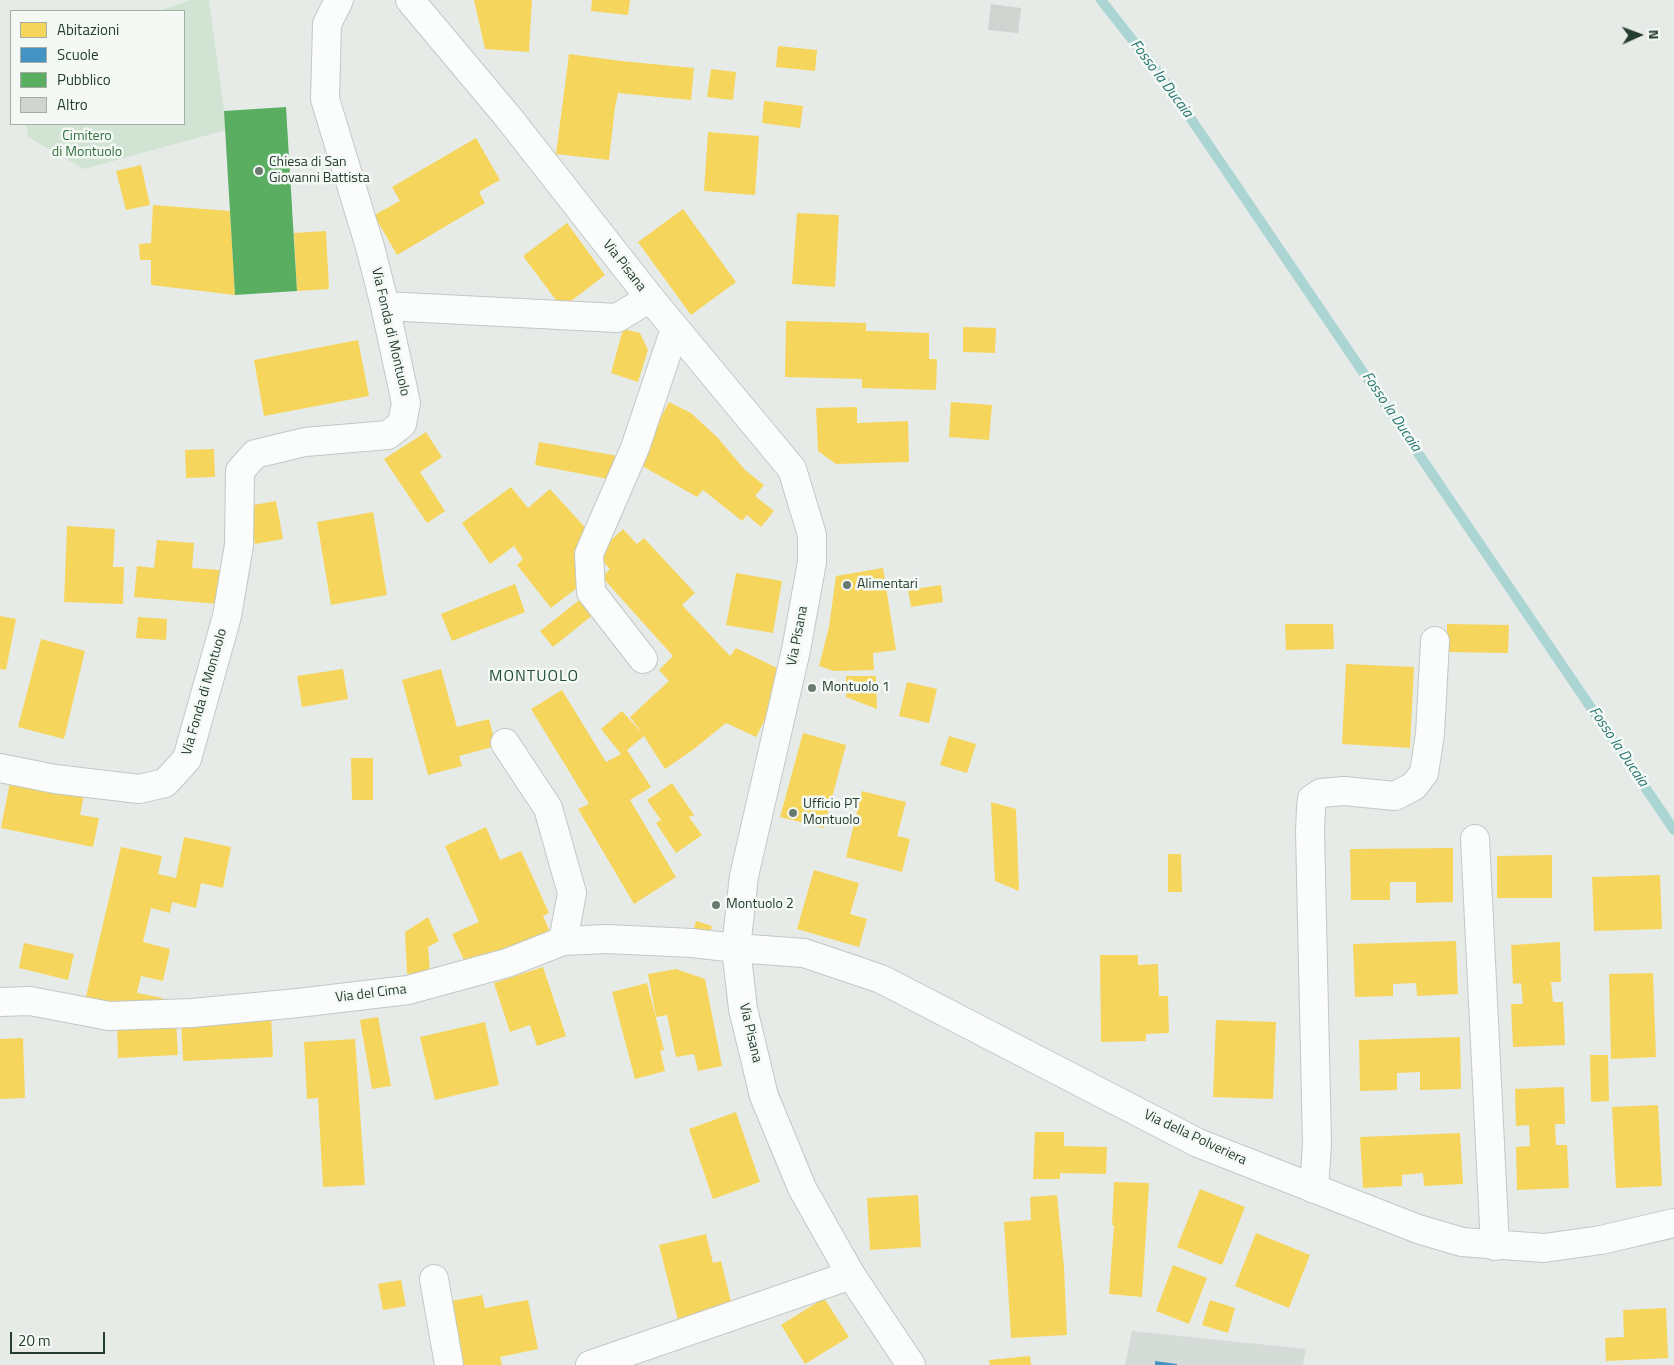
<!DOCTYPE html>
<html>
<head>
<meta charset="utf-8">
<style>
	body { margin:0 }
	#map { position:relative; width:1674px; height:1365px; overflow:hidden; background:#e6ebe8; font-family:"Titillium Web",sans-serif }
	canvas { display:block }
	.legend { position:absolute; left:10px; top:10px; width:175px; height:115px; box-sizing:border-box; background:#f5f9f6; border:1px solid #a2aea7; margin:0; padding:6px 9px; list-style:none; font-size:15px; color:#253d31 }
	.legend li { display:flex; align-items:center; gap:10px; height:25px }
	.legend b { width:25px; border:1px solid #a2aea7 }
	.north { position:absolute; left:1614px; top:10px; width:50px; height:50px; -webkit-text-stroke:4px #f5f9f6; paint-order:stroke; rotate:88deg; font-size:14px; font-weight:700; line-height:20px; text-align:center; color:#253d31 }
	.north::after { content:''; display:block; margin:auto; width:18px; height:22px; background:#253d31; clip-path:polygon(50% 0,100% 100%,50% 72%,0 100%) }
	.scale { position:absolute; left:10px; top:1332px; width:95px; height:22px; box-sizing:border-box; border:2px solid #253d31; border-top:0; padding-left:6px; font-size:15px; line-height:18px; white-space:nowrap; color:#253d31; -webkit-text-stroke:4px #f5f9f6; paint-order:stroke }
</style>
</head>
<body>
<div id="map">
<canvas width="1674" height="1365"></canvas>
<ul class="legend">
<li><b style="height:14px;background:#f6d55c"></b>Abitazioni</li>
<li><b style="height:14px;background:#4393c3"></b>Scuole</li>
<li><b style="height:14px;background:#5aae61"></b>Pubblico</li>
<li><b style="height:14px;background:#cfd4d1"></b>Altro</li>
</ul>
<div class="north">N</div>
<div class="scale">20 m</div>
</div>
<script>
const ctx = document.querySelector('canvas').getContext('2d');
ctx.lineJoin = 'round';
function fill(path, color) {
  ctx.fillStyle = color;
  ctx.fill(path, 'evenodd');
}
function shape(rows) {
  const path = new Path2D();
  for (const r of rows) {
    path.moveTo(r[0], r[1]);
    for (let i = 2; i < r.length; i += 2) path.lineTo(r[i], r[i + 1]);
  }
  return path;
}
function strokePath(path, color, width, dash) {
  ctx.strokeStyle = color;
  ctx.lineWidth = width;
  ctx.lineCap = dash ? 'butt' : 'round';
  ctx.setLineDash(dash || []);
  ctx.stroke(path);
}
function drawText(font, color, halo, rows, align = 'center') {
  ctx.font = font + ' "Titillium Web",sans-serif';
  ctx.lineWidth = 5;
  ctx.setLineDash([]);
  ctx.textBaseline = 'middle';
  ctx.strokeStyle = halo;
  ctx.fillStyle = color;
  for (const [text, x, y, turn = 0] of rows) {
    ctx.save();
    ctx.translate(x, y);
    ctx.rotate((+turn || 0) * Math.PI / 180);
    ctx.textAlign = isNaN(turn) ? turn : align;
    if (halo) ctx.strokeText(text, 0, 0);
    ctx.fillText(text, 0, 0);
    ctx.restore();
  }
}
const built = shape([
	[1132,1331,1306,1349,1303,1365,1125,1365]
]);
const green = shape([
	[191,0,209,0,224,111,226,130,84,169,28,137,26,124,184,124,184,11,158,11]
]);
const homes = shape([
	[474,0,532,0,529,52,485,49],
	[592,0,630,0,628,15,591,11],
	[778,46,817,50,815,71,776,67],
	[569,54,621,61,694,68,691,100,618,93,615,107,609,160,556,154],
	[711,69,736,72,733,100,707,97],
	[764,101,803,106,800,128,762,123],
	[708,132,759,136,755,195,704,191],
	[476,138,500,180,479,192,485,203,397,255,374,215,400,201,392,187],
	[141,165,150,205,126,210,116,171],
	[153,205,230,211,235,295,151,285,151,260,140,260,139,244,151,243],
	[683,209,736,282,691,315,638,242],
	[797,213,839,215,835,287,792,284],
	[567,223,605,275,562,308,523,256],
	[326,231,329,289,297,291,294,233],
	[786,321,866,323,866,331,929,333,929,359,937,359,936,390,862,388,862,379,785,377],
	[963,327,996,328,995,353,963,352],
	[623,329,640,333,648,350,638,382,611,373],
	[358,340,369,396,264,416,254,360],
	[669,402,691,413,718,438,745,470,764,485,755,496,774,511,761,527,747,515,742,521,703,490,697,497,637,463],
	[951,402,992,405,989,440,949,437],
	[857,407,857,423,908,421,909,462,836,464,818,451,816,408],
	[426,432,442,457,420,472,445,511,427,523,384,459],
	[539,442,618,456,614,480,535,465],
	[214,449,215,477,186,478,185,450],
	[511,487,528,508,550,489,591,534,586,581,551,608,517,565,523,559,514,546,490,564,462,523],
	[276,501,283,539,255,544,248,506],
	[373,512,387,595,331,605,317,522],
	[67,526,115,529,113,567,124,567,123,604,64,602],
	[623,529,637,544,644,538,695,593,682,605,730,656,736,648,777,668,773,704,756,737,726,723,694,749,665,769,644,736,627,750,651,787,630,800,676,877,634,904,578,809,589,804,531,709,562,690,606,762,621,754,601,729,622,711,643,734,630,717,669,681,659,670,673,656,602,577,610,569,596,554],
	[157,540,194,543,192,568,220,570,218,604,134,597,137,566,154,568],
	[883,568,896,650,873,653,874,670,834,671,819,666,829,627,836,576],
	[736,573,782,581,773,633,726,625],
	[515,584,525,612,452,641,441,614],
	[941,585,943,602,911,607,908,590],
	[582,598,594,614,553,647,540,631],
	[0,616,16,619,6,670,0,669],
	[138,617,167,619,166,640,136,638],
	[1285,624,1333,624,1334,649,1286,650],
	[1447,624,1509,625,1508,653,1447,652],
	[41,639,85,651,64,739,18,727],
	[1346,664,1414,667,1410,748,1342,744],
	[343,669,348,699,302,707,297,676],
	[441,669,457,727,489,719,496,746,459,756,462,766,428,775,402,680],
	[846,676,876,676,877,709,846,697],
	[907,682,937,689,929,723,899,716],
	[803,733,846,745,824,828,780,817],
	[949,736,976,744,967,773,940,765],
	[351,758,373,758,373,800,352,800],
	[10,782,84,795,80,815,99,818,93,847,1,828],
	[672,783,694,815,689,817,702,835,676,853,656,823,661,820,647,800],
	[862,791,906,802,897,836,910,839,902,872,846,857],
	[991,802,1016,809,1019,891,995,881],
	[486,827,500,860,521,851,549,913,543,916,551,934,469,971,452,934,479,922,445,846],
	[184,837,231,847,223,888,201,883,196,908,172,902,170,913,151,908,143,942,170,949,163,981,141,976,137,993,163,998,162,1010,84,1005,121,847,162,856,158,874,176,878],
	[1453,848,1453,902,1416,903,1416,882,1390,882,1390,900,1351,900,1350,849],
	[1168,854,1181,854,1182,892,1168,892],
	[1552,855,1552,898,1497,898,1497,856],
	[814,870,859,883,850,914,867,919,859,947,797,929],
	[1660,875,1662,929,1594,931,1592,877],
	[428,917,439,941,428,947,430,971,407,974,405,932],
	[696,921,712,926,707,940,692,935],
	[1456,941,1458,994,1417,996,1416,983,1393,984,1393,996,1355,997,1353,944],
	[1560,942,1561,982,1551,982,1553,1002,1563,1002,1565,1045,1513,1047,1511,1004,1523,1004,1521,983,1513,984,1511,945],
	[24,943,74,954,68,980,19,968],
	[1100,955,1138,955,1138,965,1158,964,1159,996,1168,996,1169,1033,1146,1034,1146,1041,1101,1042],
	[543,967,566,1036,537,1046,530,1025,510,1032,494,983],
	[676,969,705,979,722,1066,698,1071,694,1054,676,1057,667,1015,656,1017,648,974],
	[1653,973,1656,1057,1611,1059,1609,974],
	[647,983,664,1050,660,1051,665,1071,635,1079,612,992],
	[271,1016,273,1057,183,1061,181,1020],
	[378,1017,391,1086,372,1089,360,1020],
	[176,1019,178,1055,118,1058,117,1022],
	[1216,1020,1276,1022,1273,1099,1213,1097],
	[485,1022,499,1085,435,1100,420,1037],
	[1460,1037,1461,1089,1420,1090,1420,1072,1397,1073,1397,1090,1360,1091,1359,1040],
	[23,1038,25,1098,0,1099,0,1039],
	[355,1039,365,1185,323,1187,318,1098,307,1099,304,1042],
	[1590,1055,1608,1055,1609,1101,1591,1102],
	[1564,1087,1565,1124,1555,1124,1556,1145,1567,1145,1569,1188,1517,1190,1516,1147,1530,1146,1529,1125,1516,1126,1515,1089],
	[1658,1105,1662,1186,1616,1188,1612,1107],
	[736,1112,760,1182,713,1199,689,1129],
	[1035,1132,1064,1132,1064,1146,1107,1147,1106,1174,1060,1173,1060,1179,1033,1179],
	[1460,1133,1463,1184,1424,1186,1423,1173,1402,1175,1402,1186,1363,1188,1360,1137],
	[1114,1182,1149,1183,1142,1297,1109,1294,1114,1225,1112,1225],
	[1200,1189,1245,1207,1222,1265,1177,1247],
	[918,1195,921,1247,870,1250,867,1198],
	[1057,1195,1064,1267,1067,1335,1011,1338,1004,1222,1031,1220,1030,1197],
	[1256,1233,1310,1255,1289,1308,1235,1286],
	[706,1234,713,1263,721,1261,732,1306,678,1320,659,1245],
	[1173,1265,1207,1278,1189,1324,1156,1311],
	[401,1280,406,1306,383,1310,378,1284],
	[482,1295,485,1308,528,1300,538,1349,500,1357,502,1365,460,1365,447,1302],
	[824,1298,849,1337,805,1364,781,1325],
	[1210,1300,1235,1308,1228,1333,1202,1325],
	[1666,1308,1668,1358,1606,1361,1605,1338,1624,1337,1623,1310],
	[1030,1356,1031,1365,990,1365,989,1360]
]);
const schools = shape([
	[1155,1361,1177,1364,1177,1365,1155,1365]
]);
const public = shape([
	[286,107,297,291,235,295,224,111]
]);
const stream = shape([
	[1101,0,1170,88,1674,830]
]);
const building = shape([
	[991,4,1021,8,1018,33,988,30]
]);
const minor = shape([
	[385,306,617,318,650,298],
	[643,659,591,592,589,554,635,448,675,329],
	[505,743,548,808,572,893,563,941],
	[0,768,55,779,139,789,165,783,187,759,227,616,239,545,240,471,255,454,305,442,388,435,402,424,406,403,385,306,370,247,325,99,327,24,339,0],
	[1475,839,1495,1246],
	[0,1002,30,1001,109,1016,192,1013,298,1003,408,990,507,963,563,941,607,939,692,943,736,948],
	[1314,1189,1317,1144,1310,831,1311,808,1312,799,1321,793,1344,791,1395,796,1414,786,1424,773,1430,734,1435,641],
	[434,1279,449,1365],
	[590,1365,851,1275]
]);
const tertiary = shape([
	[736,948,804,953,881,979,1198,1143,1418,1229,1462,1242,1544,1248,1601,1240,1674,1223]
]);
const secondary = shape([
	[410,0,508,117,650,298,792,469,812,535,812,562,796,650,744,876,736,948,743,1009,764,1096,802,1188,851,1275,911,1365]
]);
const markers = [
	[259,171,5,"#697a71"],
	[847,585,5,"#697a71"],
	[812,688,5,"#697a71"],
	[793,813,5,"#697a71"],
	[716,905,5,"#697a71"]
];
const parkNames = [
	["Cimitero",87,137],
	["di Montuolo",87,153]
];
const poiNames = [
	["Chiesa di San",269,163],
	["Giovanni Battista",269,179],
	["Alimentari",857,585],
	["Montuolo 1",822,688],
	["Ufficio PT",803,805],
	["Montuolo",803,821],
	["Montuolo 2",726,905]
];
const streetNames = [
	["Via Pisana",624,266,52],
	["Via Fonda di Montuolo",390,332,77],
	["Via Pisana",798,636,-79],
	["Via Fonda di Montuolo",205,692,-74],
	["Via del Cima",371,994,-7],
	["Via Pisana",750,1033,77],
	["Via della Polveriera",1195,1138,25]
];
const waterNames = [
	["Fosso la Ducaia",1161,79,53],
	["Fosso la Ducaia",1391,412,56],
	["Fosso la Ducaia",1618,747,56]
];
const quarterNames = [
	["MONTUOLO",534,677]
];
fill(built, '#d5dcd7');
fill(green, '#d1e3d3');
fill(homes, '#f6d55c');
fill(schools, '#4393c3');
fill(public, '#5aae61');
strokePath(stream, '#abd5d2', 10);
fill(building, '#cfd4d1');
strokePath(minor, '#c3c8c5', 30);
strokePath(tertiary, '#c3c8c5', 30);
strokePath(secondary, '#c2c8c5', 30);
strokePath(minor, '#fbfcfc', 28);
strokePath(tertiary, '#fbfcfc', 28);
strokePath(secondary, '#fbfcfc', 28);
for (const [x, y, r, color] of markers) {
  const dot = new Path2D();
  dot.arc(x, y, r, 0, 2 * Math.PI);
  ctx.fillStyle = color;
  ctx.fill(dot);
  strokePath(dot, '#f5f9f6', 2);
}
drawText('14px', '#33703d', '#f5f9f6', parkNames);
drawText('14px', '#253d31', '#f5f9f6', poiNames, 'left');
drawText('14px', '#253d31', '#f5f9f6', streetNames);
drawText('italic 15px', '#24746f', '#f5f9f6', waterNames);
ctx.letterSpacing = '1px';
drawText('16px', '#234d39', '#f5f9f6', quarterNames);
ctx.letterSpacing = '0px';
</script>
</body>
</html>
